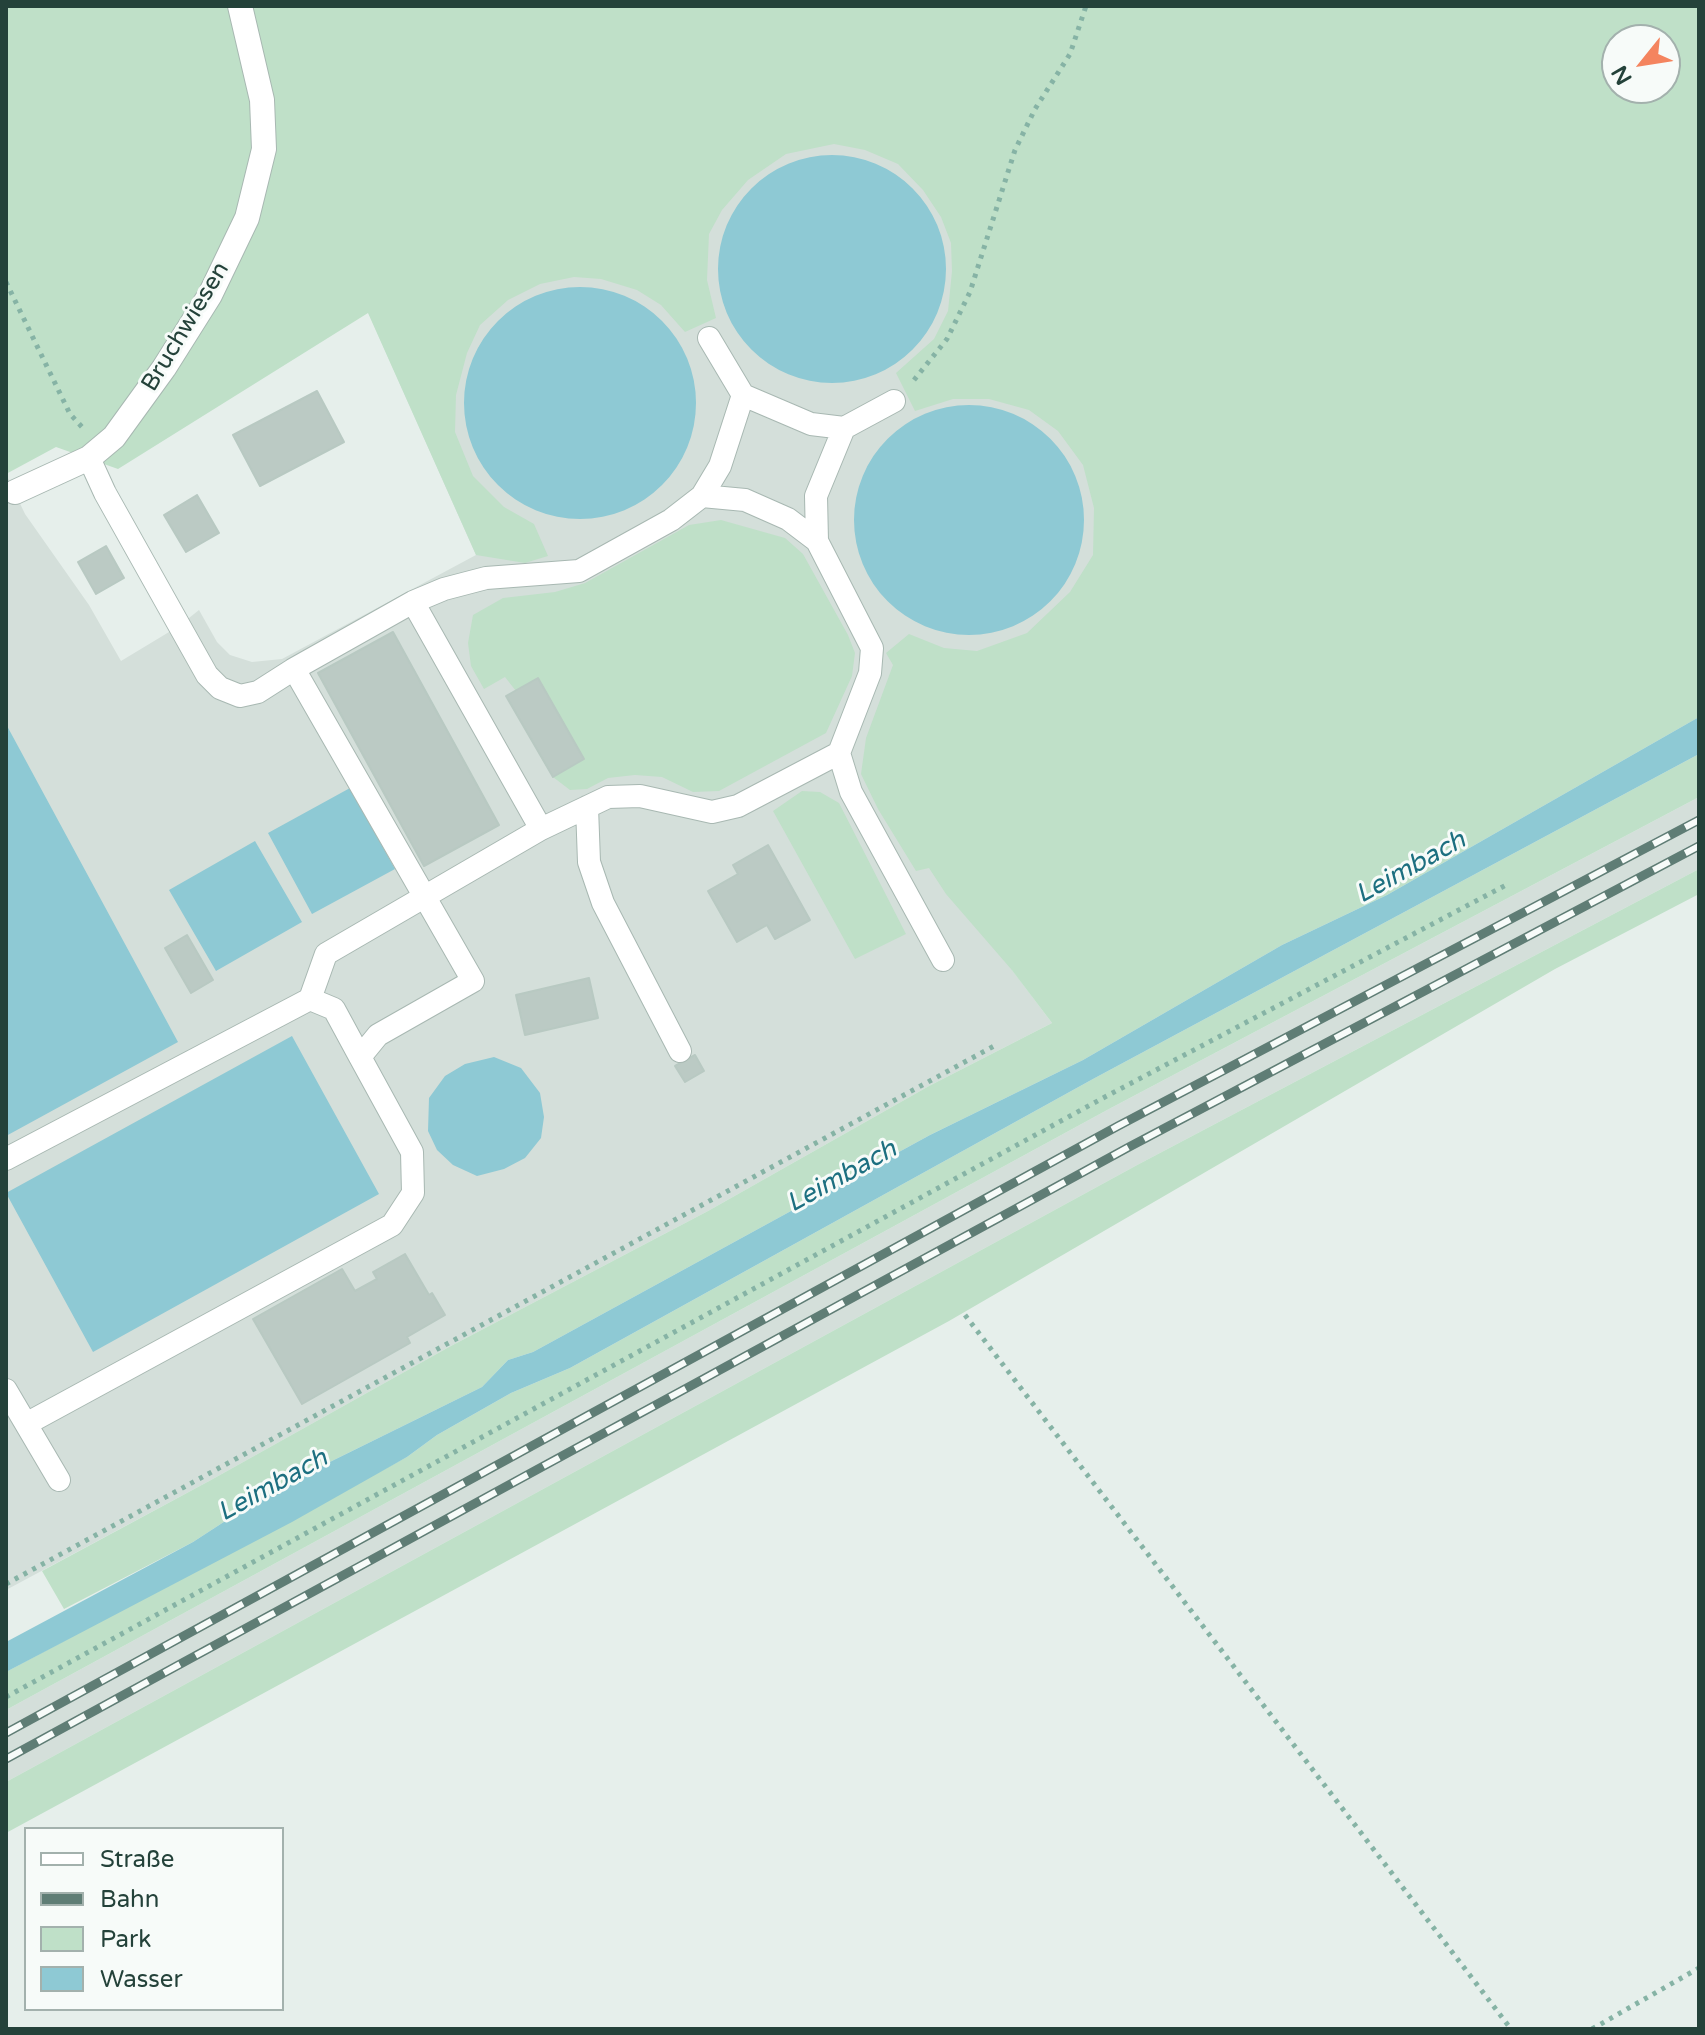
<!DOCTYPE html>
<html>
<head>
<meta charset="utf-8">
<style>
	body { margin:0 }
	#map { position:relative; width:1705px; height:2035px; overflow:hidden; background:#e6efeb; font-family:"Varela Round",sans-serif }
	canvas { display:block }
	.frame { position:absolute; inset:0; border:8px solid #24423a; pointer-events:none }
	.legend { position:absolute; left:24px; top:1827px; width:260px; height:184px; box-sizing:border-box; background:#f7fbf9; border:2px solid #a3b1ad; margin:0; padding:10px 14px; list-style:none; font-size:24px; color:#24423a }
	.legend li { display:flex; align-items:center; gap:16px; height:40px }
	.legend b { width:40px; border:2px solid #a3b1ad }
	.north { position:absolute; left:1601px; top:24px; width:80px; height:80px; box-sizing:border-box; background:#f7fbf9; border:2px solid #a3b1ad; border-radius:50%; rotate:240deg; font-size:22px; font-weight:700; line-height:32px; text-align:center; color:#24423a }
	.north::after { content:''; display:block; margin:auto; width:28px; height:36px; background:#f4845f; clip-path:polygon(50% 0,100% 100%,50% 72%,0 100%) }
</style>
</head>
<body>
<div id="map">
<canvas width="1705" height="2035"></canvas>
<div class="frame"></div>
<ul class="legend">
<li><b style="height:10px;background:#fff"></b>Straße</li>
<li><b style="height:10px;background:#5f7d75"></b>Bahn</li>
<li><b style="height:22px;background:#bfe0c8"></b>Park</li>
<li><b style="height:22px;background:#8ec9d4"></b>Wasser</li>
</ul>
<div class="north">N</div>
</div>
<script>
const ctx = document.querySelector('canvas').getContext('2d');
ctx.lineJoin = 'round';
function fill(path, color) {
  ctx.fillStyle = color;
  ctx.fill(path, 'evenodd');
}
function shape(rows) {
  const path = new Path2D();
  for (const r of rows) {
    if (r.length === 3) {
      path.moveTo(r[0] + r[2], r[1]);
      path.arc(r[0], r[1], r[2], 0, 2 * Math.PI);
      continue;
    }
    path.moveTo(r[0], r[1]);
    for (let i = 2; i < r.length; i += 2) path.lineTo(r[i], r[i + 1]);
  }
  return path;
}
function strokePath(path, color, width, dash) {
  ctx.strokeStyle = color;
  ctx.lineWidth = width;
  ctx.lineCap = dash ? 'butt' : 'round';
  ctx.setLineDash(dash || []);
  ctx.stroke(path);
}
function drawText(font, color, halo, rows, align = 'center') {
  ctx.font = font + ' "Varela Round",sans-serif';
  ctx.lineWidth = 6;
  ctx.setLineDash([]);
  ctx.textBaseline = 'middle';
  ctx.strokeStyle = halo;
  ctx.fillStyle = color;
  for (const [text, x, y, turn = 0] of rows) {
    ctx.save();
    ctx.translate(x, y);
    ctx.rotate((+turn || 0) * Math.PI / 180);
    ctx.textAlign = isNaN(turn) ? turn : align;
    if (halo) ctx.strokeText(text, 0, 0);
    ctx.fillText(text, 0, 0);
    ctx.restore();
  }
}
const built = shape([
	[820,6,1388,6,1012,970,1052,1023,929,1086,708,1211,449,1347,211,1480,6,1590,6,474,25,514,89,605,121,661,179,626,199,610,217,642,230,655,252,662,282,659,476,555,368,312],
	[1699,797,1699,869,1139,1164,6,1782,6,1710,1109,1109]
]);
const green = shape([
	[6,6,1699,6,1699,717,1387,895,1282,945,1083,1060,930,1135,533,1352,508,1360,482,1387,273,1490,193,1542,64,1609,42,1571,211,1480,449,1347,708,1211,929,1086,1052,1023,1011,969,946,894,929,868,916,871,878,809,861,774,866,738,893,665,886,653,909,634,944,648,977,651,1027,633,1070,592,1093,555,1094,508,1083,465,1058,431,1029,410,989,399,953,399,915,411,896,373,934,339,948,311,952,271,951,243,941,217,923,190,898,164,865,150,834,144,786,154,748,180,722,210,709,234,707,280,716,318,685,332,661,305,637,290,601,279,574,277,540,284,508,300,480,325,467,353,456,395,455,432,473,476,504,507,534,524,548,556,525,563,476,555,368,313,118,469,56,447,6,474],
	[1617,40,1665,40,1665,88,1617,88],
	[721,520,785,538,803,554,848,635,855,653,852,676,826,733,719,791,693,792,662,777,635,775,608,778,587,789,570,790,553,777,584,759,538,679,516,691,505,677,484,689,471,666,468,643,473,615,503,598,555,592,585,583,689,525],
	[1699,754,1699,797,1109,1109,6,1710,6,1672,407,1457,437,1435,511,1393,570,1368,1093,1079],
	[802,791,820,792,839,803,906,934,855,959,773,811],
	[1699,869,1699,894,1555,969,949,1321,6,1833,6,1782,1139,1164]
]);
const water = shape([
	[832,269,114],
	[580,403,116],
	[969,520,115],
	[1699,717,1699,754,1093,1079,570,1368,511,1393,437,1435,407,1457,292,1522,6,1672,6,1642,193,1542,273,1490,482,1387,508,1360,533,1352,930,1135,1083,1060,1282,945,1387,895],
	[6,724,178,1042,6,1136],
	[350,788,395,869,312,914,268,833],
	[255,841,302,922,216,971,169,890],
	[292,1036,379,1194,93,1352,6,1193],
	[494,1057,521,1068,540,1093,544,1117,541,1138,525,1158,504,1169,477,1176,453,1165,437,1150,428,1131,429,1098,445,1076,465,1064]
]);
const building = shape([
	[317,391,344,442,260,486,233,435,317,391],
	[197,495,219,533,186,552,164,515,197,495],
	[106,546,124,578,96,594,78,562,106,546],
	[393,632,499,825,424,866,318,673,393,632],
	[538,678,584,759,553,777,506,696,538,678],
	[768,845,810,920,775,939,767,925,737,942,708,891,738,874,733,865,768,845],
	[187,935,213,980,191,993,165,948,187,935],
	[589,978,598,1018,525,1035,516,995,589,978],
	[695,1055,704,1071,685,1082,675,1066,695,1055],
	[405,1254,429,1295,432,1293,445,1315,407,1337,410,1343,302,1404,253,1319,342,1269,355,1291,377,1279,373,1272,405,1254]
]);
const path = shape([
	[6,282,70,414,82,427],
	[914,380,947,339,970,292,1015,150,1035,109,1070,54,1086,6],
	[965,1315,1511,2029],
	[6,1584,994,1046],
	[6,1697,1103,1098,1508,884],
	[1592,2029,1699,1968]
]);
const lane = shape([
	[709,338,743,395,811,424,844,428],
	[702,496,745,500,788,519,817,541],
	[413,602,541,829],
	[294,669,413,602,444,589,486,578,579,571,671,520,702,496,720,466,743,395],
	[839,753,851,792,943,960],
	[587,807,589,862,603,903,680,1051],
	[310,999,334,1009,360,1057],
	[6,1159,310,999,326,954,541,829,608,797,640,796,712,812,738,806,839,753,870,673,872,648,817,541,816,496,844,428,894,401],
	[6,1390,59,1480],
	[26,1424,392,1225,413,1193,412,1152,360,1057,378,1035,473,981,294,669,258,692,240,696,220,688,207,675,105,493,89,458]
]);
const street = shape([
	[15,492,89,458,114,437,164,368,210,295,247,218,264,149,262,100,240,6]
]);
const rail = shape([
	[6,1733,1118,1126,1699,820],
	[6,1759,1129,1147,1699,846]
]);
const streetNames = [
	["Bruchwiesen",186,327,-59]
];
const waterNames = [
	["Leimbach",1411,868,-29],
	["Leimbach",842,1177,-29],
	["Leimbach",273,1486,-29]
];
fill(built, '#d4dfda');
fill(green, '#bfe0c8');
fill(water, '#8ec9d4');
fill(building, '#bbcac4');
strokePath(building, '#b8c9c2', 2);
strokePath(lane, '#a8b8b2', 24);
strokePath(street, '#a8b8b2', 26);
strokePath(path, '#86b3a5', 5, [4, 6]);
strokePath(lane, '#fff', 22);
strokePath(street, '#fff', 24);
strokePath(rail, '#5f7d75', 9);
strokePath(rail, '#f7fbf9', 6, [18]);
drawText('24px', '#24423a', '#f7fbf9', streetNames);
drawText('italic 26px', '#1c6f80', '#f7fbf9', waterNames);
</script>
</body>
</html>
